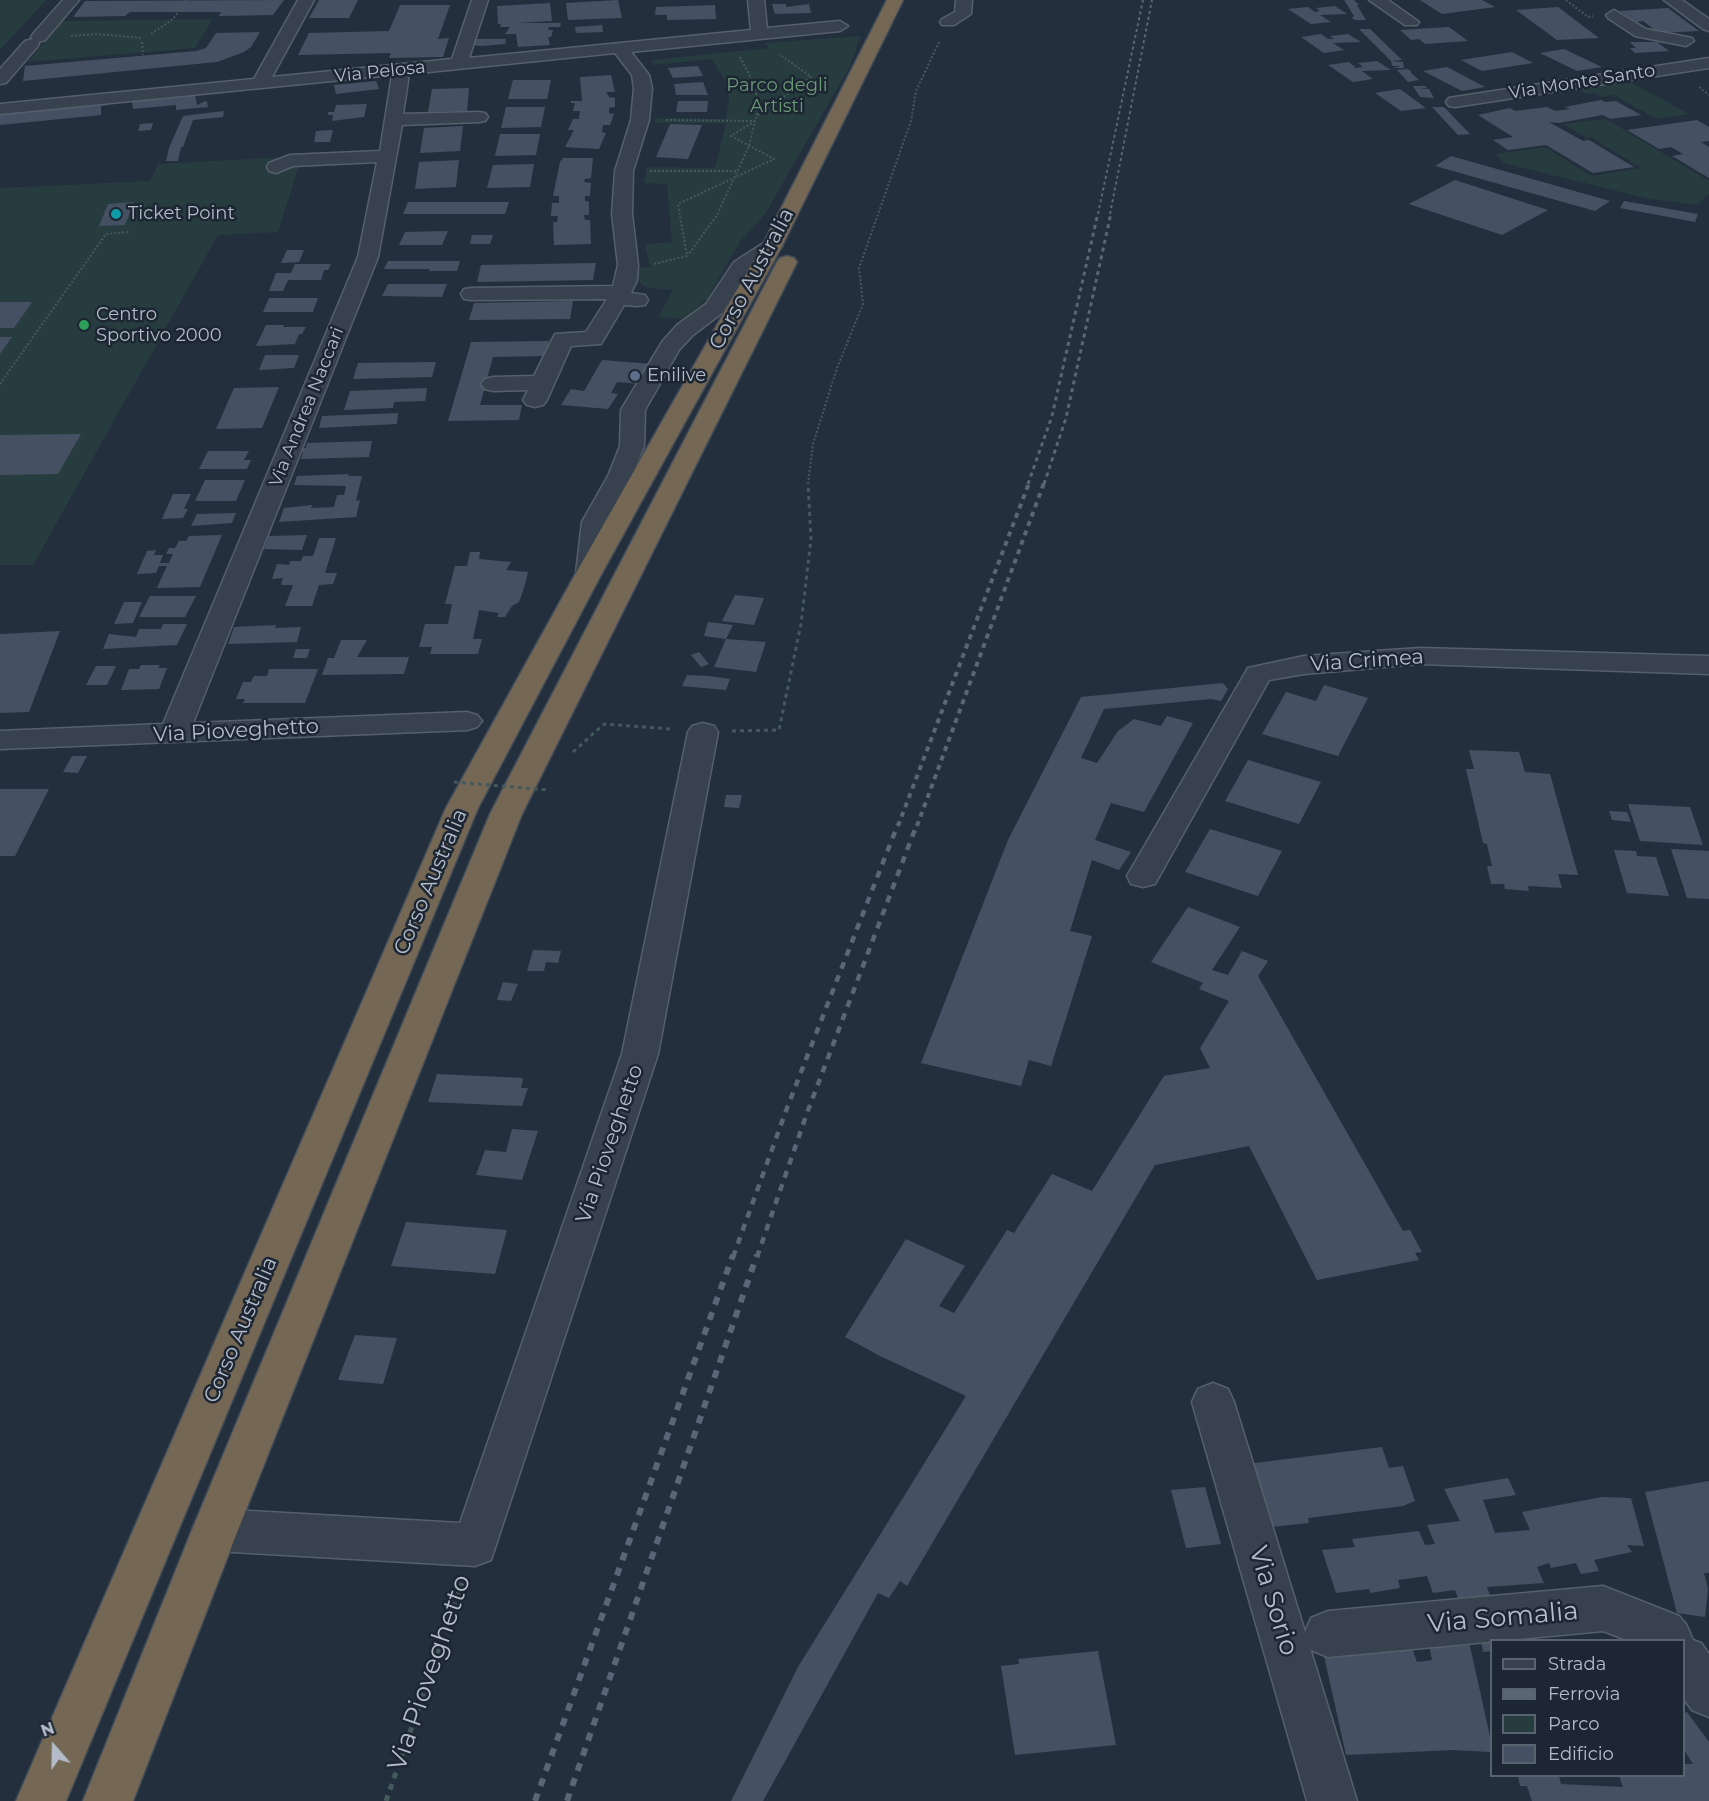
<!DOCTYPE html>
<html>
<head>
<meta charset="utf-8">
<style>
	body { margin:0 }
	#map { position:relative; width:1709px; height:1801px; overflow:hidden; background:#242f3e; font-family:Montserrat,sans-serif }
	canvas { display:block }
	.legend { position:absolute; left:1490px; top:1639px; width:195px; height:138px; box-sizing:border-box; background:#1d2633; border:2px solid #59626f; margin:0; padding:8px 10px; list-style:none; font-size:18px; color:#b4bcc9 }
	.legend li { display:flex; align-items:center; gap:12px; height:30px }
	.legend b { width:30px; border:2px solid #59626f }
	.north { position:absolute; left:24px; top:1717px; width:60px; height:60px; -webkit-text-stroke:4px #1d2633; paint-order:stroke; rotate:340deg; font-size:16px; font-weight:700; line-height:24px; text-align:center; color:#b4bcc9 }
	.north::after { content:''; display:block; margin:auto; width:21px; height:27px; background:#b4bcc9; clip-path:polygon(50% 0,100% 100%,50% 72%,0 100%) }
</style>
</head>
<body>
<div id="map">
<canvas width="1709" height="1801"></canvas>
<ul class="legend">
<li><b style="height:8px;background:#38414e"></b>Strada</li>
<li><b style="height:8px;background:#5a6575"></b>Ferrovia</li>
<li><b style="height:16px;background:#263c3f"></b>Parco</li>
<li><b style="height:16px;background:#455162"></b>Edificio</li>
</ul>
<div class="north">N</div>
</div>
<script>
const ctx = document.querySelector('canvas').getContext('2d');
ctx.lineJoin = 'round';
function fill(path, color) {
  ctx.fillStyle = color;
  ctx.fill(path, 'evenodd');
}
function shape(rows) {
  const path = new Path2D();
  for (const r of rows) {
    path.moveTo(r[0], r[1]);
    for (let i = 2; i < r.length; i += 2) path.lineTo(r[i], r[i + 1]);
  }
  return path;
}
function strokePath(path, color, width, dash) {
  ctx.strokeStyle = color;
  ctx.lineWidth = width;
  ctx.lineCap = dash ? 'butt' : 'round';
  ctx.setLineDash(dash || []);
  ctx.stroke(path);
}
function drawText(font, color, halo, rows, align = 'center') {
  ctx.font = font + ' Montserrat,sans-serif';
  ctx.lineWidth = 5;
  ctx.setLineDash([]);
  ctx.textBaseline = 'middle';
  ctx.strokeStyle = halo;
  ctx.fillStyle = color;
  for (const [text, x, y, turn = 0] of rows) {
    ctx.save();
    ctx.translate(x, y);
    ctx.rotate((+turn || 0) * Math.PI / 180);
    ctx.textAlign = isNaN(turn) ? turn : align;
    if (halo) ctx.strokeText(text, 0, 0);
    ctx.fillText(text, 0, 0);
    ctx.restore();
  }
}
const green = shape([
	[0,0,46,0,0,50],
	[213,19,195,48,28,62,62,21],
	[861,36,849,68,765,214,739,243,708,298,683,319,658,317,673,290,649,288,642,285,639,280,636,268,650,267,645,244,672,242,667,184,644,183,646,171,647,167,715,168,726,123,655,123,655,118,726,119,729,97,724,79,712,59,654,65,651,60,769,48,765,43],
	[1625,79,1689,114,1656,119,1614,95,1602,97,1595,93,1586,94,1573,87],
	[1606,119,1709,181,1709,194,1696,205,1645,198,1504,163,1495,154,1545,147,1591,176,1641,168,1591,137,1587,138,1563,124],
	[302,156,278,232,218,235,33,565,0,565,0,188,150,181,158,164]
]);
const building = shape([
	[284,0,273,15,219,16,221,12,130,12,125,16,73,17,85,1],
	[319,0,358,0,349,18,309,18],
	[618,0,622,18,568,20,566,3],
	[1344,0,1354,0,1359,5,1357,5,1366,20,1355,20,1352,18,1354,16],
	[1420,0,1482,0,1495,7,1442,14],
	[550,3,552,21,517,23,561,23,560,27,549,27,548,30,553,30,551,37,548,37,550,45,518,47,516,34,505,34,510,27,500,27,501,24,498,24,497,6],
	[772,4,786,4,786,7,809,4,811,13,775,14],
	[400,5,450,5,438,39,449,38,443,57,389,58,391,53,298,55,309,33,389,31],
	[715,5,716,19,667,20,667,15,655,15,656,7],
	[1335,6,1347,14,1320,15,1331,22,1311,24,1288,9,1308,7,1315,12,1320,11,1316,8],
	[1558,7,1599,38,1557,40,1516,10],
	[1668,8,1699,31,1659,33,1643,21,1637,22,1619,11],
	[602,25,603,32,576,33,575,27],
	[1449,27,1468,41,1425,44,1419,39,1411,40,1400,30],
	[1359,29,1370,29,1402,60,1391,61,1403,62,1404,68,1393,68,1401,66,1392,66,1391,61],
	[260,32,251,47,244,52,217,62,23,81,25,66,196,51,206,48,216,33],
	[1321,34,1328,39,1334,39,1330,36,1348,34,1361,42,1333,43,1344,50,1324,53,1301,37],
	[472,39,506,39,505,44,482,46,471,45],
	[1630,42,1657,42,1669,51,1635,53,1630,48,1636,48],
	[1564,49,1602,67,1577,71,1540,53],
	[1512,52,1533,63,1482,71,1461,60],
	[1377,61,1391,70,1362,71,1373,79,1353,82,1328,65,1349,62,1356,68,1363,67,1358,63],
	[698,66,703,76,673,78,668,68],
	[1447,67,1485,87,1462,91,1423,71],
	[1407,69,1411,71,1411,73,1419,80,1408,82,1397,70],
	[611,75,615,92,606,92,609,97,615,98,615,107,609,108,609,113,614,114,610,125,603,125,602,132,606,133,599,149,565,147,574,130,568,130,573,119,579,119,580,111,573,111,575,103,571,103,571,101,582,101,580,77],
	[513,80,551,80,547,99,508,99],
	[376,81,379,89,336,94,334,85],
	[703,82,708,95,676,95,674,84],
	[1413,86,1425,86,1427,88,1418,89,1429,89,1434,98,1420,97],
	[469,88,467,111,428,112,432,89],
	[1400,89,1426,108,1401,111,1375,93],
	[195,95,197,105,205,101,207,102,208,107,176,110,176,105,133,109,132,101],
	[1601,100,1605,102,1616,101,1641,115,1610,119,1603,115,1559,123,1549,122,1583,141,1589,140,1634,167,1593,173,1546,145,1508,150,1493,140,1513,137,1478,115,1510,108,1515,111,1547,107,1555,111,1570,109,1565,107],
	[678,101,708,101,707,112,676,112],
	[109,103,109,105,101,106,101,115,0,125,0,114],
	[367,104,364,117,332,121,333,115,328,115,328,112,334,112,336,105],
	[506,107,545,107,541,127,501,128],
	[1432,107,1444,107,1470,134,1458,135],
	[224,111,223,117,193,120,183,147,181,147,178,161,166,161,169,148,183,116],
	[1697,120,1709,127,1709,141,1701,142,1709,147,1709,178,1672,156,1683,154,1671,147,1659,149,1627,130],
	[153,123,151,130,138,131,140,124],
	[670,124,702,125,688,159,656,157],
	[463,126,460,151,420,153,424,128],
	[333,130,330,142,314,142,316,131],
	[500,134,540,134,536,155,495,156],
	[1451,156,1610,201,1595,211,1435,166],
	[563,158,593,158,591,178,585,179,584,182,591,183,590,196,585,196,585,201,589,202,589,215,584,215,585,220,590,220,591,244,554,245,553,222,557,222,558,216,551,216,552,203,559,203,559,196,553,196,560,162],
	[459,160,456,187,415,189,419,162],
	[534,164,530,187,487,188,493,165],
	[1455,180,1548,210,1502,235,1409,204],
	[1624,201,1698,214,1695,222,1620,208],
	[134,202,125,225,99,226,108,204],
	[408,202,509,202,505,214,403,214],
	[448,231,442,245,399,245,405,232],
	[472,235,493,235,490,244,470,244],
	[287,250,304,250,299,262,281,263],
	[388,261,460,261,457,271,429,271,430,269,384,269],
	[596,263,593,280,477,282,481,265],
	[295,264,331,264,328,270,324,270,321,280,288,280,283,291,269,291,276,273,291,273],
	[388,284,447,284,442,297,382,296],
	[269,298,318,298,313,312,263,312],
	[573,301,570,319,469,320,474,303],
	[0,302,32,302,14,328,0,328],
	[266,325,284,325,283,327,306,327,302,334,299,334,295,344,256,346],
	[0,337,12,337,0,354],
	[549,341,546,356,493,357,480,405,522,405,519,420,448,421,471,342],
	[265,355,299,355,294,368,259,370],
	[602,360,665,365,654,385,617,382,611,393,618,394,608,409,561,405,571,389,584,391],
	[436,362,432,377,353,379,358,363],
	[279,387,262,428,216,429,234,388],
	[427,388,425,401,394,402,393,408,344,410,350,391],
	[398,413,397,424,319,428,322,416],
	[81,434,58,474,0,475,0,435],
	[372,441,369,457,301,459,303,452,298,452,300,448,306,448,307,443],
	[208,451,249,451,244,460,251,460,247,469,199,469],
	[349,474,348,476,362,476,356,501,360,500,356,517,279,522,284,508,312,505,311,508,334,507,337,495,344,495,346,486,294,485,297,476],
	[205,480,245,480,236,501,195,501],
	[173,494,191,494,184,509,188,509,183,518,162,519],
	[236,513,232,523,191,526,197,514],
	[222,535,200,587,157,588,167,566,159,566,156,573,137,574,147,551,156,550,154,555,163,555,160,563,169,563,173,554,166,554,169,548,175,548,179,541,186,541,189,536],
	[307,535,302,550,264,549,269,536],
	[319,538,336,538,325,573,337,573,333,584,319,585,312,606,285,606,293,585,281,585,283,578,272,579,277,564,289,565,290,561,301,561,303,556,313,556],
	[470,552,480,552,479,559,511,562,506,570,528,572,524,588,519,602,512,606,505,617,497,617,499,613,479,610,473,639,482,639,478,654,430,654,432,647,419,647,425,624,448,624,452,604,445,604,455,566,467,566],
	[735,595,764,598,754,625,722,621],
	[150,596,196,596,185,617,139,617],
	[124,602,142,602,133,623,114,624],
	[708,622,733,625,726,639,766,642,756,672,714,667,726,639,704,636],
	[163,624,187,624,177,645,103,649,109,634,136,637,139,629,161,629],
	[276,625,275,628,301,627,297,642,228,644,234,627],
	[60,631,29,712,0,713,0,634],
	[341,640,367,640,357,657,409,657,404,674,322,675,328,658,334,658],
	[296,649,310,649,307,658,293,658],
	[699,652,709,664,701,667,691,655],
	[141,665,160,665,158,668,167,668,159,689,121,690,129,669,139,669],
	[96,666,116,666,107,685,86,685],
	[269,669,318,669,305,703,243,703,245,699,236,699,243,682,251,682,254,676,267,676],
	[687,675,709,676,730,679,726,690,682,686],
	[1223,683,1228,689,1221,701,1211,699,1104,709,1081,758,1097,763,1118,731,1134,719,1161,726,1167,716,1193,723,1144,812,1111,803,1095,840,1131,852,1119,870,1092,860,1070,931,1092,936,1051,1066,1029,1060,1021,1086,921,1063,1008,840,1081,697],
	[1324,685,1368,698,1338,756,1262,734,1286,692,1316,701],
	[1469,750,1519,752,1525,772,1550,774,1578,875,1558,874,1562,888,1528,886,1529,891,1505,889,1504,884,1491,884,1487,866,1492,866,1487,844,1483,843,1466,769,1474,769],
	[72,756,87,756,78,773,63,772],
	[1248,760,1321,782,1299,824,1225,801],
	[0,789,49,789,15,856,0,856],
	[726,795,742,795,739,808,724,807],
	[1628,804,1690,807,1703,845,1640,841],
	[1609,811,1627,812,1631,822,1612,820],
	[1210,829,1282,851,1258,896,1185,872],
	[1671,849,1709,851,1709,899,1687,898],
	[1614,850,1636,851,1637,856,1656,857,1669,896,1627,893],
	[1188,907,1240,927,1212,970,1228,975,1242,951,1268,961,1258,976,1403,1231,1410,1230,1422,1252,1415,1253,1419,1260,1317,1280,1249,1146,1155,1165,907,1586,900,1581,889,1598,878,1593,763,1801,731,1801,798,1667,966,1396,880,1356,845,1337,906,1239,965,1266,939,1306,954,1313,1007,1230,1014,1233,1052,1174,1092,1191,1164,1076,1210,1068,1200,1048,1229,1001,1199,989,1203,983,1151,962],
	[533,950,561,951,558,963,546,962,544,971,527,971],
	[503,982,518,984,511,1001,497,1000],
	[437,1074,523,1078,521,1088,528,1088,522,1106,428,1102],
	[512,1129,538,1131,522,1180,476,1175,485,1150,506,1152],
	[406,1222,507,1230,495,1274,391,1266],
	[355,1335,397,1338,383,1384,338,1380],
	[1382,1447,1389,1468,1403,1466,1415,1501,1403,1506,1308,1518,1309,1523,1271,1527,1247,1464],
	[1508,1478,1516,1495,1483,1500,1495,1533,1530,1530,1522,1512,1602,1497,1631,1498,1644,1546,1627,1545,1632,1552,1594,1560,1599,1571,1581,1574,1576,1563,1551,1568,1549,1563,1537,1567,1544,1583,1487,1587,1491,1598,1459,1601,1455,1590,1433,1593,1427,1576,1398,1580,1400,1588,1370,1593,1369,1589,1336,1593,1322,1550,1355,1547,1352,1539,1419,1531,1425,1545,1435,1544,1427,1525,1460,1521,1444,1489],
	[1709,1481,1709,1573,1704,1573,1708,1589,1705,1617,1677,1613,1645,1492],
	[1205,1487,1221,1544,1186,1548,1171,1490],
	[1529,1631,1532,1640,1492,1640,1491,1651,1483,1652,1480,1635],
	[1468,1637,1491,1741,1491,1752,1452,1750,1346,1755,1324,1656,1411,1646,1417,1662,1432,1660,1428,1640],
	[1098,1651,1116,1745,1015,1755,1001,1666,1019,1664,1018,1659],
	[1687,1712,1709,1742,1709,1801,1532,1801,1527,1786,1520,1786,1518,1776,1559,1776,1561,1784,1623,1787,1619,1776,1683,1776,1684,1764,1693,1764,1684,1750,1684,1713]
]);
const pathFar2 = shape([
	[1566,0,1588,17,1593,16],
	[151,34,173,19,187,0],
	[71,36,96,34,142,38],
	[142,42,143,55],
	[740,57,756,88,757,115],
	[1699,87,1709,95],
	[666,120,755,121,749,146,717,215,688,255],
	[650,171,738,171],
	[654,264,687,256,678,204,774,159,731,136,755,121,757,116,811,77,779,54],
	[0,384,106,234,129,232],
	[808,484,813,444,837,368,863,304,859,268,911,121,916,91,940,40]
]);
const pathFar1 = shape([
	[732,731,779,730,801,624,811,539,808,483],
	[573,752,604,724,671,729]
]);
const path = shape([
	[386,1801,462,1583]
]);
const minor = shape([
	[63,0,79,0,45,40,38,42,39,44,37,47,6,83,0,84,0,69,25,41,33,39,31,37,33,34,63,0],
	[298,0,314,0,272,77,452,59,472,0,488,0,469,58,751,30,748,0,764,0,767,28,840,21,848,26,840,31,631,52,649,75,652,88,649,120,633,171,632,214,638,265,637,280,631,293,645,295,648,300,645,305,637,306,624,305,601,344,571,346,547,400,543,405,535,407,527,405,523,400,528,390,493,391,485,389,481,384,485,379,493,377,534,376,555,334,586,332,607,299,472,300,464,299,461,294,464,289,472,288,613,286,618,265,612,214,615,171,631,120,634,88,632,75,615,53,409,74,403,114,479,112,485,113,488,117,485,121,479,122,402,125,378,257,193,723,467,712,477,715,482,721,477,727,467,730,0,749,0,731,163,724,358,257,377,162,293,166,276,173,269,171,267,167,269,163,290,155,380,151,392,75,0,114,0,104,254,79,298,0],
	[956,0,972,0,971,14,954,25,942,25,940,22,942,19,955,12,956,0],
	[1369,0,1388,0,1419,22,1417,25,1405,25,1369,0],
	[1664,0,1682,0,1709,19,1709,31,1703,29,1664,0],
	[1614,10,1646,29,1692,38,1694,41,1686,46,1635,36,1608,18,1606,15,1614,10],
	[1709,58,1709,68,1455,107,1449,106,1446,102,1449,98,1455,97,1709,58],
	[772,240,779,242,782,246,779,250,749,270,722,313,693,335,679,350,645,410,644,446,632,476,608,522,602,573,598,579,589,581,580,579,576,573,582,522,608,476,620,446,621,410,662,342,677,325,706,304,734,262,765,242,772,240],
	[1420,648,1709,656,1709,674,1420,664,1304,674,1269,680,1155,884,1143,887,1131,884,1127,876,1248,668,1304,656,1420,648],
	[703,723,714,726,718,732,658,1054,491,1560,475,1566,215,1551,199,1545,192,1530,199,1515,215,1509,460,1523,622,1054,688,732,692,726,703,723],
	[1213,1383,1228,1389,1234,1402,1305,1632,1311,1618,1328,1611,1603,1586,1679,1616,1686,1624,1693,1640,1701,1643,1709,1654,1709,1717,1692,1710,1684,1699,1684,1640,1627,1640,1603,1631,1328,1657,1311,1650,1309,1645,1357,1801,1307,1801,1192,1402,1198,1389,1213,1383]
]);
const highway = shape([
	[887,0,903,0,782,246,602,573,478,808,66,1801,16,1801,446,808,576,573,762,246,887,0],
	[787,256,794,258,797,262,522,814,238,1530,133,1801,83,1801,192,1530,490,814,777,262,780,258,787,256]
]);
const railFar4 = shape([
	[1098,214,1143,0],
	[1110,214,1152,0]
]);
const railFar3 = shape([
	[1028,484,1052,416,1098,213],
	[1044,484,1066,418,1111,213]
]);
const railFar2 = shape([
	[898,826,1029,483],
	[917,826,1044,483]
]);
const railFar1 = shape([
	[733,1257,787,1108,898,824],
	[757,1257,807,1113,917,824]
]);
const rail = shape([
	[535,1801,733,1255],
	[567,1801,757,1255]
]);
const pathBridge = shape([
	[454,782,548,790]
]);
const markers = [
	[116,214,6,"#0f9aa8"],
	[84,325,6,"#2e9e5b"],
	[635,376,6,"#5c6f8a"]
];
const farStreetnames = [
	["Via Pelosa",380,72,-6],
	["Via Monte Santo",1582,82,-9],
	["Via Andrea Naccari",307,407,-68]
];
const farParknames = [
	["Parco degli",777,86],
	["Artisti",777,107]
];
const farPoinames = [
	["Ticket Point",128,214],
	["Centro",96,315],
	["Sportivo 2000",96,336],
	["Enilive",647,376]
];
const streetNames = [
	["Corso Australia",752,279,-62],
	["Via Crimea",1367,661,-4],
	["Via Pioveghetto",236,731,-3],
	["Corso Australia",431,882,-67],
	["Via Pioveghetto",610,1144,-71],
	["Corso Australia",241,1330,-67]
];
const nearStreetnames = [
	["Via Sorio",1273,1601,73],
	["Via Somalia",1503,1618,-5],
	["Via Pioveghetto",430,1673,-71]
];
fill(green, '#263c3f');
fill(building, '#455162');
strokePath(minor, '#565f6c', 3);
strokePath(highway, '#434c59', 3);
strokePath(pathFar2, '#44595c', 2, [2, 2]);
strokePath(pathFar1, '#44595c', 3, [4, 4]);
strokePath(path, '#44595c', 5, [6, 6]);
fill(minor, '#38414e');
fill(highway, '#746855');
strokePath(railFar4, '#5a6575', 2, [3, 3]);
strokePath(railFar3, '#5a6575', 3, [4, 4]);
strokePath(railFar2, '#5a6575', 4, [5, 5]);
strokePath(railFar1, '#5a6575', 4.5, [7, 7]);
strokePath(rail, '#5a6575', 6, [8, 8]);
strokePath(pathBridge, '#44595c', 3, [4, 4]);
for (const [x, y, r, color] of markers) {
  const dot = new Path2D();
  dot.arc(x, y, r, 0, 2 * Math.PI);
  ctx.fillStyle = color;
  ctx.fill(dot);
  strokePath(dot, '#1d2633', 2);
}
drawText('18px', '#b4bcc9', '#1d2633', farStreetnames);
drawText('18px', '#6b9a76', '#1d2633', farParknames);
drawText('18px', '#b4bcc9', '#1d2633', farPoinames, 'left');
drawText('21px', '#b4bcc9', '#1d2633', streetNames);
drawText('26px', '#b4bcc9', '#1d2633', nearStreetnames);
</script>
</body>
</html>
